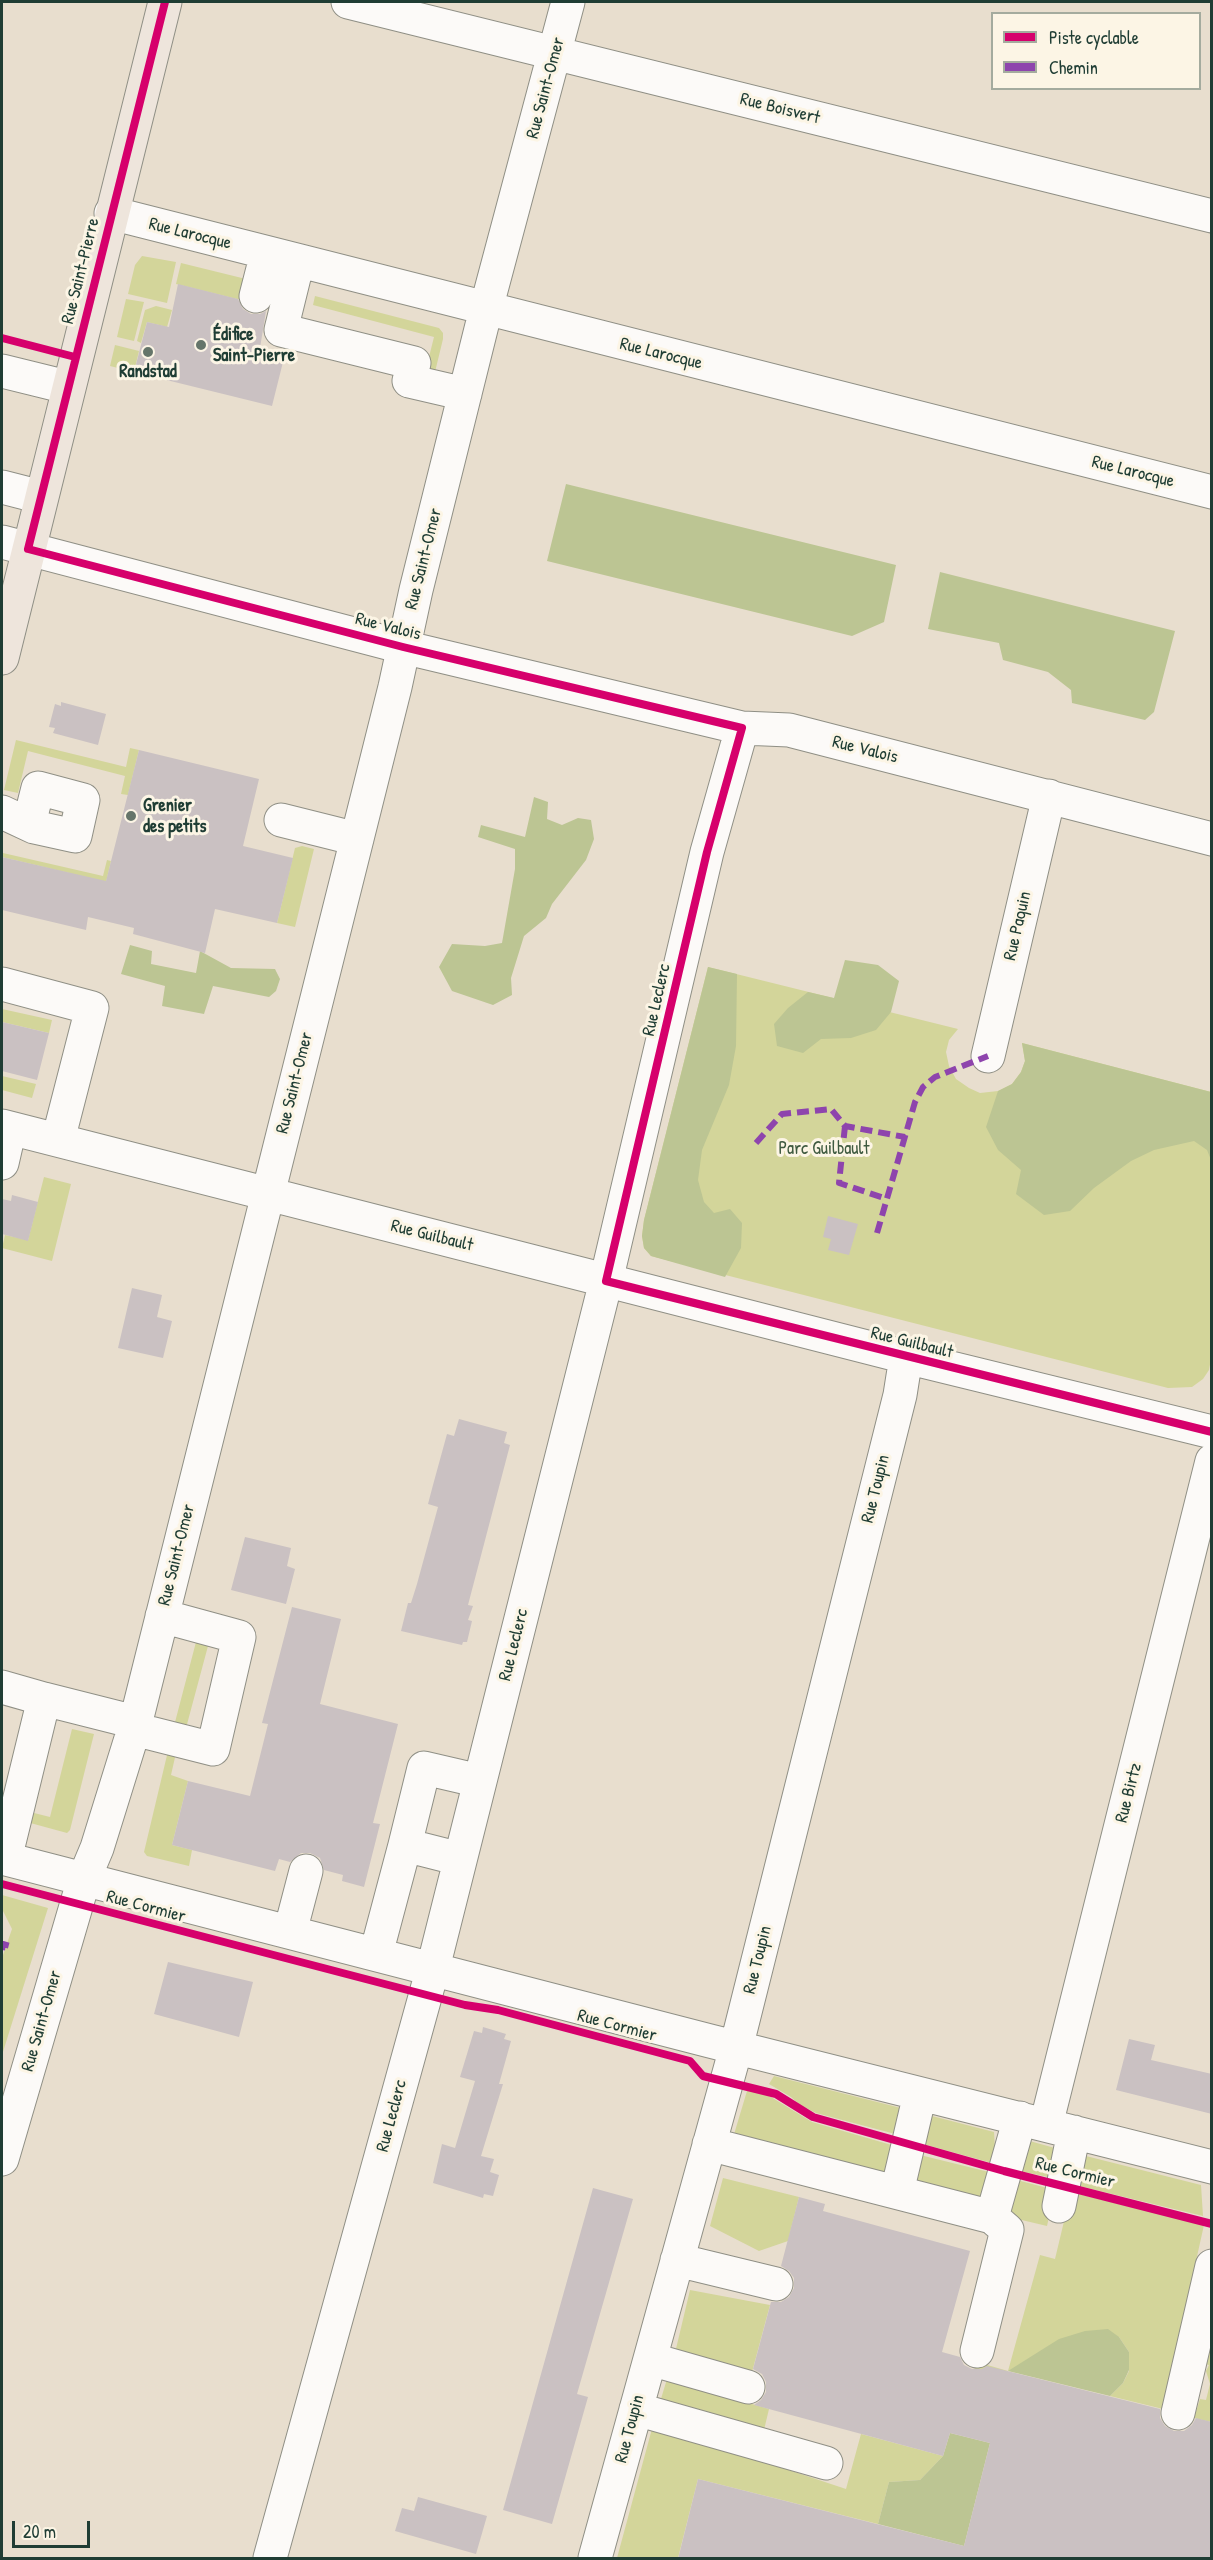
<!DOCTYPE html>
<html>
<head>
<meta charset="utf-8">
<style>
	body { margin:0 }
	#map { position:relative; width:1213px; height:2560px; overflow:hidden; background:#e8dece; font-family:"Patrick Hand",sans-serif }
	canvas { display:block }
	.frame { position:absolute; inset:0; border:3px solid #1f3d34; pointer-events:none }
	.legend { position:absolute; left:991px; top:12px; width:210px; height:78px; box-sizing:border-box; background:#fcf5e5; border:2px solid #a4ab9e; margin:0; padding:8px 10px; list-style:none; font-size:18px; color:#1f3d34 }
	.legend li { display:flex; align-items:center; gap:12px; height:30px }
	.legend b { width:30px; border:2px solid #a4ab9e }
	.scale { position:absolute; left:12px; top:2521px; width:78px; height:27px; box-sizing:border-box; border:3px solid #1f3d34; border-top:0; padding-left:8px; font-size:18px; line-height:21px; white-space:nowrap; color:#1f3d34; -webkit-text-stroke:4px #fcf5e5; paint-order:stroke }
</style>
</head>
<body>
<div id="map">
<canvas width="1213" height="2560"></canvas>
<div class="frame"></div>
<ul class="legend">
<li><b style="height:8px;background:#d6006c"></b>Piste cyclable</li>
<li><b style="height:8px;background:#8e44ad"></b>Chemin</li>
</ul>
<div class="scale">20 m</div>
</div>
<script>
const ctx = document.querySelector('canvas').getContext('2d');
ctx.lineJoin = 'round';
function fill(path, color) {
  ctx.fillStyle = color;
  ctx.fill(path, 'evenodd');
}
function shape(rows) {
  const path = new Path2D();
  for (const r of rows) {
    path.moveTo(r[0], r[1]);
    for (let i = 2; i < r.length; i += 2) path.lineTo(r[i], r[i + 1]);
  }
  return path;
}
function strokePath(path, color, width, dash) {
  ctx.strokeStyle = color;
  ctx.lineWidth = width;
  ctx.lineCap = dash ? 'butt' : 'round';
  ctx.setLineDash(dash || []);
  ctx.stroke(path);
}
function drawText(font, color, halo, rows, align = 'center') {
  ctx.font = font + ' "Patrick Hand",sans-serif';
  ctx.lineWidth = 6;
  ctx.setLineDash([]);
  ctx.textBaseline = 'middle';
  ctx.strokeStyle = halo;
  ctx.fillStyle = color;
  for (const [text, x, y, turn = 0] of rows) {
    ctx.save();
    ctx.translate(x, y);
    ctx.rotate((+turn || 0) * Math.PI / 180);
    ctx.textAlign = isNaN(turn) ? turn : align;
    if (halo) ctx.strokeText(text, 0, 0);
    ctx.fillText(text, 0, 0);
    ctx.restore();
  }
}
const green = shape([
	[142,256,176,262,167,303,128,294,135,265],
	[181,263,246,279,241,300,176,284],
	[315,296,439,328,443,333,443,339,435,372,426,369,434,337,313,305],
	[126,299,144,302,134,341,117,337],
	[156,306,172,310,167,327,147,322,141,343,137,341,145,310],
	[115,345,139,351,134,372,110,366],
	[16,740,126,767,130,748,139,750,128,795,121,794,125,776,28,751,18,793,4,790],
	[302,846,314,849,295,927,277,923,295,848],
	[3,853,103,876,107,860,111,861,103,895,98,880,2,857],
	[708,967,958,1029,949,1040,946,1052,949,1066,956,1079,969,1088,980,1093,998,1091,1012,1084,1021,1072,1025,1061,1022,1043,1211,1092,1211,1359,1209,1370,1203,1379,1192,1387,1168,1388,651,1256,644,1248,642,1236,644,1220],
	[2,1009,52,1020,49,1033,2,1022],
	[2,1076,36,1084,32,1098,2,1090],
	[44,1177,71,1184,52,1261,2,1248,5,1235,28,1240],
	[196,1642,208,1646,186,1728,174,1726],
	[72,1729,94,1734,70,1830,67,1833,23,1821,26,1811,50,1817],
	[168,1751,176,1753,171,1775,188,1781,172,1845,192,1850,189,1866,147,1856,144,1852],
	[2,1895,48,1908,2,2055,2,1958,12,1929,2,1909],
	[774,2076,905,2109,899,2135,816,2113,800,2105,791,2097,769,2084],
	[747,2091,758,2091,771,2097,812,2122,895,2146,886,2177,732,2141],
	[932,2116,994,2132,995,2148,992,2163,923,2144,925,2131],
	[1026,2140,1062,2150,1057,2179,1015,2170],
	[920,2155,989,2172,980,2201,916,2190,915,2173],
	[1082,2155,1201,2185,1203,2216,1075,2185],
	[723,2178,799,2197,788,2241,759,2251,710,2226],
	[1013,2179,1055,2190,1047,2226,1009,2217],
	[1071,2192,1204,2225,1163,2409,1110,2396,1123,2383,1129,2371,1129,2352,1119,2337,1008,2371,1000,2403,973,2377,977,2362,1008,2371,1040,2255,1055,2259],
	[690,2290,770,2305,752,2372,675,2353],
	[1211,2337,1211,2422,1194,2418,1200,2399,1206,2400,1210,2384,1206,2371,1209,2365,1205,2364],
	[667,2379,769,2409,764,2430,660,2402],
	[653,2425,846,2489,861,2434,943,2456,920,2480,889,2482,878,2524,698,2479,678,2558,617,2558]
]);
const forest = shape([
	[566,484,896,565,884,622,852,636,547,561],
	[940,572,1175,631,1154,712,1145,720,1072,703,1071,690,1048,672,1003,660,999,643,928,629],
	[534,797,548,802,547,819,562,825,578,818,591,820,594,839,586,860,552,904,546,918,524,936,511,978,512,995,493,1005,452,991,439,967,452,944,485,946,502,943,515,869,515,849,478,837,481,825,525,837],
	[130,945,152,951,151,964,196,973,200,951,231,968,275,969,280,979,276,991,269,997,213,986,204,1014,162,1006,165,986,121,974],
	[845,960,878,965,899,981,891,1012,876,1030,851,1038,821,1039,803,1053,777,1046,774,1024,788,1008,808,992,834,998],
	[708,967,737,974,736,1046,729,1085,702,1150,698,1180,704,1202,714,1213,730,1209,742,1223,741,1248,725,1277,651,1256,644,1248,642,1236,644,1220],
	[1022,1043,1211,1092,1211,1160,1207,1150,1194,1141,1154,1150,1131,1161,1094,1188,1070,1211,1044,1215,1016,1194,1021,1170,998,1150,986,1127,998,1091,1012,1084,1021,1072,1025,1061],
	[1108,2329,1119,2337,1129,2352,1129,2370,1123,2383,1110,2396,1008,2371,1059,2339,1085,2331],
	[950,2433,990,2443,964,2546,878,2524,889,2482,920,2480,943,2456]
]);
const building = shape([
	[178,284,238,299,243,309,251,314,260,314,266,311,260,348,285,354,272,406,134,372,147,322,169,327],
	[61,702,106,714,98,745,53,733,55,728,49,727,55,704,61,706],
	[139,750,259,779,243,846,293,858,277,923,215,909,205,953,133,934,134,928,88,917,86,930,2,910,2,857,106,881],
	[2,1022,49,1033,37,1080,2,1071],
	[12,1195,38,1202,28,1241,2,1234,2,1199,11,1201],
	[828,1216,858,1224,849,1255,828,1250,831,1239,823,1237],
	[132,1288,162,1295,157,1317,172,1321,163,1358,118,1348],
	[459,1419,507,1432,504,1443,510,1445,468,1605,473,1606,468,1620,472,1621,467,1642,463,1642,462,1645,401,1631,408,1603,411,1603,417,1584,438,1507,428,1504,433,1485,447,1434,454,1436],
	[245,1537,291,1548,287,1566,295,1569,286,1604,231,1590],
	[292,1607,341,1619,320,1704,398,1724,373,1823,380,1824,364,1887,342,1881,343,1875,324,1870,320,1858,310,1853,301,1853,290,1862,279,1859,275,1871,172,1845,188,1781,250,1796,268,1724,262,1723],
	[168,1962,253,1982,239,2037,154,2014],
	[483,2027,506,2034,504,2039,511,2041,499,2084,503,2084,481,2156,494,2159,490,2172,499,2175,493,2196,484,2194,483,2198,433,2183,442,2144,455,2148,475,2081,460,2077,474,2031,482,2033],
	[1129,2039,1155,2045,1151,2060,1212,2074,1212,2114,1116,2090],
	[593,2188,633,2199,577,2394,588,2397,552,2524,503,2510],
	[799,2197,825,2204,823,2211,970,2251,942,2352,960,2357,964,2365,972,2369,982,2369,987,2366,1160,2409,1160,2418,1165,2426,1174,2431,1184,2431,1192,2425,1196,2418,1212,2422,1212,2559,678,2559,698,2479,964,2546,990,2443,950,2433,943,2456,754,2405,761,2400,766,2392,766,2382,762,2374,753,2369,771,2302,781,2302,789,2297,794,2288,794,2278,789,2271,781,2266],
	[418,2497,487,2516,476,2554,395,2531,402,2508,414,2511]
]);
const minor = shape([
	[348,2,1212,216],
	[111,213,1212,492],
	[298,261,281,330,414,363,409,381,465,394],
	[256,296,267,253],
	[2,371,67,387],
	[2,487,41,497],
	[2,542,403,647,742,728,789,730,1212,839],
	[2,812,34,827,75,836,83,800,38,788,29,824],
	[281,820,357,839],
	[2,984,92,1008,58,1140],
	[988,1056,1049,796],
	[2,1126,906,1357,1212,1432],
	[2,1163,10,1128],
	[2,1687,44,1699],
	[134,1729,213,1749,239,1637,162,1616],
	[405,1845,424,1768,480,1781],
	[2,1858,710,2041,1212,2167],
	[5,1859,44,1699,135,1722],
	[290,1932,306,1871],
	[376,1954,405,1845,460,1859],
	[1046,2125,1212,1461],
	[709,2144,992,2217,1007,2230,977,2351],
	[2,2159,84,1879,97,1848,134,1729,395,687,416,590,486,309,568,2],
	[897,2192,920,2094],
	[1059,2206,1074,2132],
	[992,2217,1020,2118],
	[677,2260,776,2284],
	[650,2359,748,2387],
	[636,2409,826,2463],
	[1178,2413,1212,2266],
	[270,2558,433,1968,606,1281,707,852,742,728],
	[595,2558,736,2048,900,1395,906,1357]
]);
const major = shape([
	[2,658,165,2]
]);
const quiet = shape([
	[845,1126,839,1183,887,1199],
	[756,1143,782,1114,831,1109,845,1126,905,1137],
	[877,1233,915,1102,923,1087,935,1077,988,1056],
	[2,1950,3,1944,14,1947]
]);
const cycleway = shape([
	[165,2,28,549,403,647,742,728,707,852,606,1281,1212,1432],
	[2,338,75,357],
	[2,1884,465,2005,498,2010,690,2061,703,2076,776,2094,813,2117,1004,2171,1212,2224]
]);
const markers = [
	[201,345,6,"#65756a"],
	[148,352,6,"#65756a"],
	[131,816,6,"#65756a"]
];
const streetNames = [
	["Rue Saint-Omer",546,88,-75],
	["Rue Boisvert",780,109,14],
	["Rue Larocque",190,234,14],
	["Rue Saint-Pierre",81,271,-76],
	["Rue Larocque",661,354,14],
	["Rue Larocque",1133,472,14],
	["Rue Saint-Omer",424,559,-76],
	["Rue Valois",388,627,14],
	["Rue Valois",865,750,14],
	["Rue Paquin",1018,926,-77],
	["Rue Leclerc",657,1000,-77],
	["Rue Saint-Omer",295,1083,-76],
	["Rue Guilbault",432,1236,14],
	["Rue Guilbault",912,1343,14],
	["Rue Toupin",876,1489,-76],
	["Rue Saint-Omer",177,1555,-76],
	["Rue Leclerc",514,1645,-76],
	["Rue Birtz",1129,1793,-76],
	["Rue Cormier",146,1907,15],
	["Rue Toupin",758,1960,-76],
	["Rue Saint-Omer",42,2021,-74],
	["Rue Cormier",617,2026,15],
	["Rue Leclerc",392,2116,-75],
	["Rue Cormier",1075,2173,14],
	["Rue Toupin",630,2429,-75]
];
const poiNames = [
	["Édifice",213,335],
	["Saint-Pierre",213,356],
	["Randstad",148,372,"center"],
	["Grenier",143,806],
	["des petits",143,827]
];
const parkNames = [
	["Parc Guilbault",824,1149]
];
fill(green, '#d3d59a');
fill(forest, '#bcc593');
fill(building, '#cac1c2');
strokePath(minor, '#8f8f85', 35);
strokePath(major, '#8f8f85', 35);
strokePath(minor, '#fcfaf8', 33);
strokePath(major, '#eee5dc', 33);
strokePath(quiet, '#8e44ad', 6, [12, 6]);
strokePath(cycleway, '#d6006c', 8);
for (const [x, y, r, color] of markers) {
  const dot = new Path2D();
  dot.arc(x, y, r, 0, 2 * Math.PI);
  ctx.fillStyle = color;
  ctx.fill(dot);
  strokePath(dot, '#fcf5e5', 2);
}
drawText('18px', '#1f3d34', '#fcf5e5', streetNames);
drawText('bold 18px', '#1f3d34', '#fcf5e5', poiNames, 'left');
drawText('18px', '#3f5a40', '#fcf5e5', parkNames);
</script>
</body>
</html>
